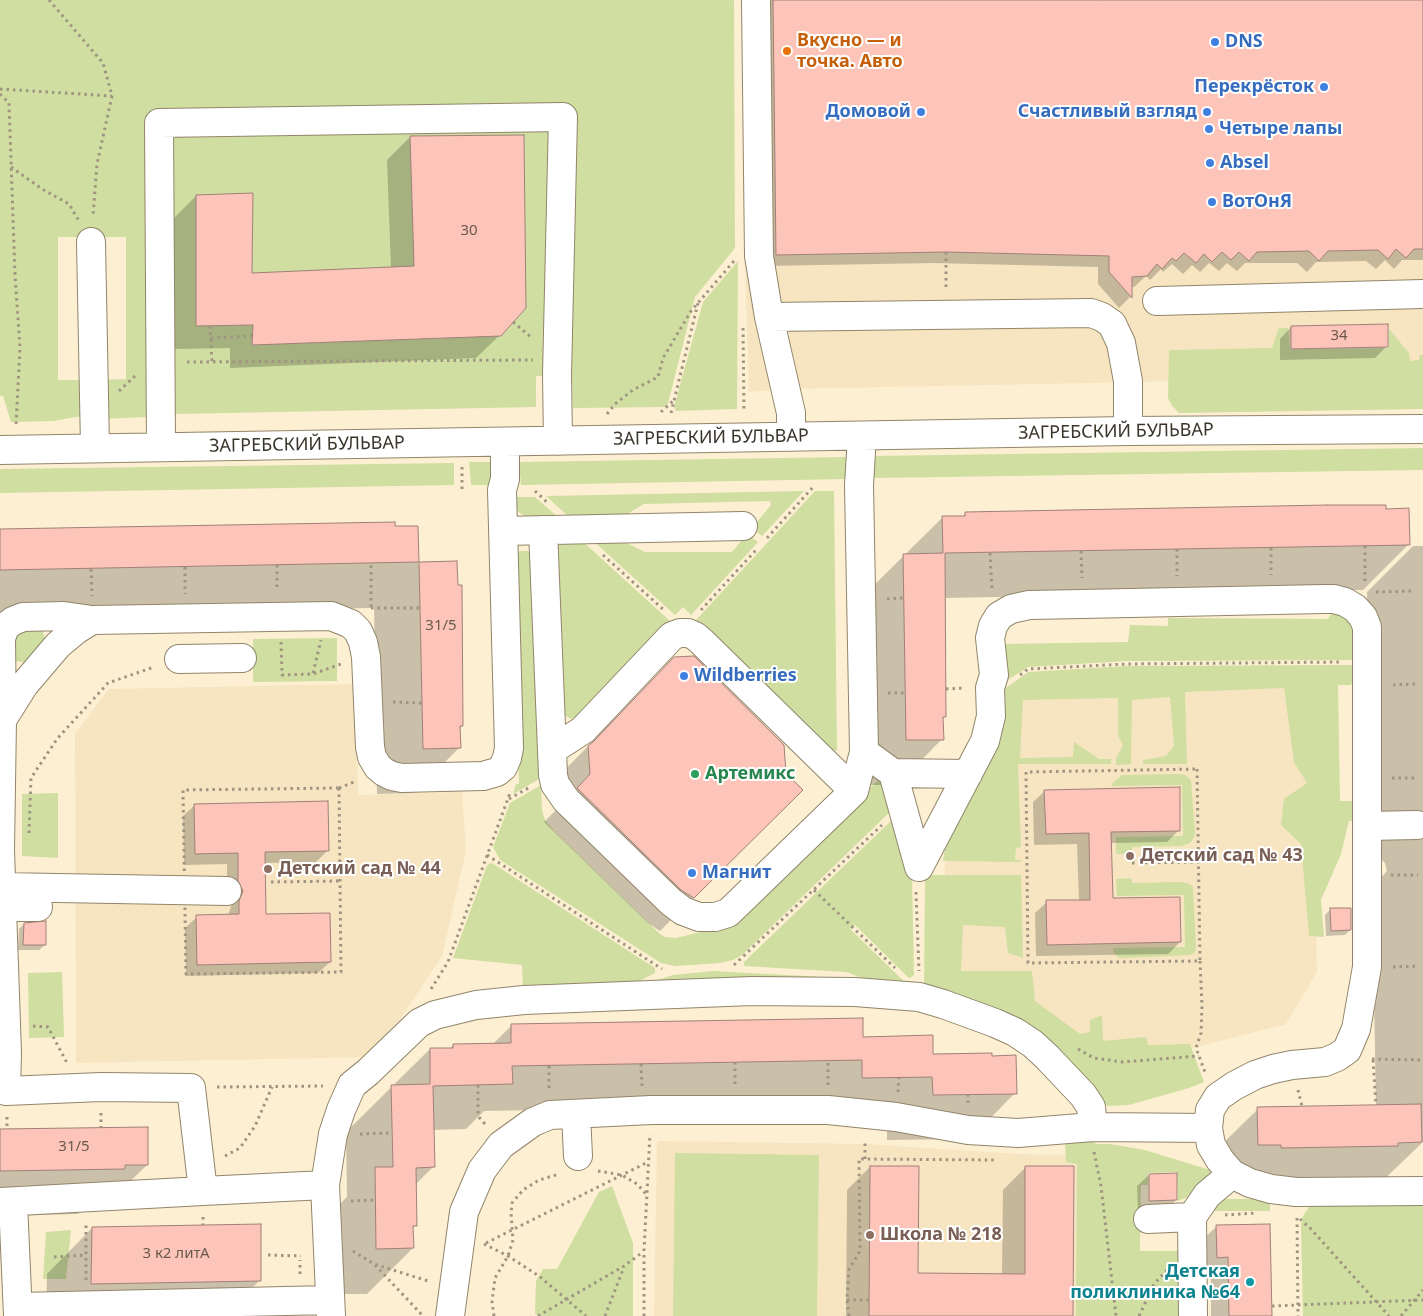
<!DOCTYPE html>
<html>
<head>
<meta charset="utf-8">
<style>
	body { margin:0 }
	canvas { display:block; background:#fdefd2 }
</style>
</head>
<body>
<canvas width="1423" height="1316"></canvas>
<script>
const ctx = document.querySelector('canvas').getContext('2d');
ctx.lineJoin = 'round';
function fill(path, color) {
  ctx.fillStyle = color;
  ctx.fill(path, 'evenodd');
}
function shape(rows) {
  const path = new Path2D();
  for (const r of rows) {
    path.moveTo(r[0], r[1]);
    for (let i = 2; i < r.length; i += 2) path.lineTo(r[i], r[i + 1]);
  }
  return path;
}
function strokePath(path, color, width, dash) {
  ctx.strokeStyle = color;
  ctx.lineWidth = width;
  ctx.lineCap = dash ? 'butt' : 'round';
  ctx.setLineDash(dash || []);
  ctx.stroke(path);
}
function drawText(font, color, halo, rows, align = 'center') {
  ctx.font = font + ' "Noto Sans",sans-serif';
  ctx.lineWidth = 4;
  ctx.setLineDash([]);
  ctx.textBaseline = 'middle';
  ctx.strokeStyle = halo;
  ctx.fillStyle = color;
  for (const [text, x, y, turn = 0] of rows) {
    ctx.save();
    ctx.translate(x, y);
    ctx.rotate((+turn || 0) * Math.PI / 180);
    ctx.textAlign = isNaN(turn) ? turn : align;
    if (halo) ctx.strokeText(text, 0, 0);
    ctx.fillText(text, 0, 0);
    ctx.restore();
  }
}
const built = shape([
	[742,0,1423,0,1423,375,1388,376,1388,347,1292,349,1292,379,786,389,749,392,745,259],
	[1312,674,1317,972,1286,1024,1193,1048,1098,1052,944,972,945,846,1007,738,1013,684],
	[355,684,358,795,462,792,466,851,442,956,397,1024,370,1057,76,1063,75,734,109,689],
	[657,1141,865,1144,1019,1154,1081,1155,1089,1316,654,1316]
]);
const green = shape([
	[0,0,734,0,735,248,695,297,667,407,573,408,572,375,536,376,536,407,174,414,175,379,147,379,146,417,102,419,97,380,126,379,126,237,58,237,58,380,82,380,82,416,53,421,11,422,3,396,0,396],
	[738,261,737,409,676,411,674,407,703,302],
	[1279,328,1288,328,1290,349,1389,348,1389,329,1409,353,1410,361,1419,360,1420,355,1423,355,1423,409,1179,413,1172,406,1168,398,1169,350,1272,348],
	[1423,448,1423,470,873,478,873,456],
	[849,457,848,479,521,485,519,462],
	[469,462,490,462,492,467,493,485,471,485],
	[454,463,454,485,0,493,0,469],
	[804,491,762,536,752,528,771,505,770,501,644,504,622,517,570,518,546,496],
	[815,491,834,491,837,751,827,749,696,620],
	[511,497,535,497,560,519,527,517,523,515,516,510],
	[747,534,758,542,691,615,683,607,675,615,591,539,616,538,645,552,732,552],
	[581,540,670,621,580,716,571,719,566,716,562,710,556,550,559,545,564,541],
	[521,551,528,551,531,555,541,778,513,794,516,784,519,784,512,559,515,553],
	[1335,612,1346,618,1353,629,1353,660,1127,661,1028,667,1000,685,1000,644,1128,642,1130,625,1168,626,1168,618,1328,619,1331,614],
	[40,629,43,631,45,639,43,644,27,663,11,660,15,638,19,633,22,631],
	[337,638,337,681,253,682,253,639],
	[1353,665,1353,680,1351,685,1338,685,1340,801,1360,801,1360,820,1349,821,1341,854,1321,900,1324,937,1309,936,1301,844,1281,825,1284,799,1307,783,1294,762,1284,688,1185,692,1187,764,1143,764,1143,760,1166,756,1174,746,1170,697,1132,700,1131,764,1116,765,1116,758,1123,745,1118,736,1118,698,1023,700,1020,758,1073,757,1074,742,1099,759,1111,759,1111,764,1018,764,1021,847,1016,848,1015,860,1021,860,1021,862,943,861,945,849,962,806,999,693,1028,672,1127,666],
	[1179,774,1185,775,1191,780,1195,834,1193,839,1190,843,1181,846,1132,847,1132,854,1116,854,1116,837,1183,836,1182,785,1112,786,1112,784,1122,775],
	[884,779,894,808,742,955,733,960,720,963,675,966,661,963,500,860,493,847,510,803,541,785,542,810,545,820,554,831,660,934,665,937,676,938,721,927,735,918,876,782],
	[58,793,58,858,22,856,22,794],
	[896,816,912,874,914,975,912,977,909,978,855,925,850,929,913,990,871,982,847,972,744,966,744,962],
	[492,863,655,968,655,973,636,983,523,994,522,965,453,958,486,868,488,864],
	[925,875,1021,875,1023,958,1008,953,1005,927,963,925,961,971,1032,971,1035,1001,1080,1034,1090,1032,1090,1020,1102,1015,1103,1041,1146,1037,1148,1045,1190,1044,1204,1082,1189,1088,1129,1105,1108,1106,1098,1100,1078,1079,924,993],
	[1131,878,1132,883,1181,882,1190,884,1193,887,1196,948,1195,952,1191,955,1120,958,1114,954,1113,948,1185,947,1184,895,1117,896,1116,879],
	[713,971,840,978,846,979,651,982,673,975],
	[62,972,64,1037,29,1038,28,973],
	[1090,1139,1096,1144,1110,1144,1145,1150,1210,1170,1210,1178,1190,1196,1178,1201,1177,1172,1148,1173,1148,1185,1141,1185,1140,1251,1184,1251,1188,1316,1076,1316,1077,1164,1066,1162,1065,1141],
	[675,1153,819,1155,817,1316,673,1316],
	[612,1186,633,1243,633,1316,538,1316,535,1313,536,1281,543,1269,557,1269,599,1192],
	[1217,1199,1270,1199,1270,1211,1214,1211,1214,1200],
	[1423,1201,1423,1316,1303,1316,1301,1225,1303,1216,1311,1204],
	[71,1230,66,1279,43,1279,46,1232]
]);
const shadow = shape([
	[762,0,1423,0,1423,260,1402,260,1394,269,1385,260,1376,269,1366,261,1316,262,1307,272,1297,263,1245,263,1237,271,1227,263,1219,271,1209,263,1200,272,1192,265,1183,274,1172,264,1163,272,1161,269,1150,280,1146,276,1134,287,1130,287,1130,297,1119,308,1098,284,1098,267,934,263,765,266],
	[410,137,500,335,476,358,230,368,230,348,174,349,173,219,196,196,251,274,391,268,387,160],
	[1291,327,1387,346,1375,358,1280,360,1280,339],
	[1385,510,1408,545,1363,590,944,598,945,716,942,720,942,739,897,785,861,785,858,601,943,517,962,517,966,513],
	[417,527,418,565,420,563,462,726,459,729,459,748,414,793,377,794,374,606,372,608,0,615,0,530],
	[1413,546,1423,546,1423,1142,1375,1188,1351,1191,1236,1193,1236,1190,1213,1190,1212,1154,1258,1109,1376,1106,1372,888,1387,871,1385,863,1379,857,1372,855,1367,592],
	[674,658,801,790,660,931,648,923,544,822,557,809,555,780],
	[1045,791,1179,830,1167,842,1110,843,1111,900,1180,942,1168,954,1036,956,1035,913,1047,902,1079,901,1077,844,1034,845,1033,802],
	[195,805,328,850,316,862,264,863,265,916,330,962,318,973,186,976,185,928,197,917,228,916,232,903,227,893,227,864,184,865,183,816],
	[1331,909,1350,930,1345,935,1326,936,1325,915],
	[24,924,45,945,39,950,18,950,19,929],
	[511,1026,862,1038,932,1055,1015,1093,970,1139,887,1140,887,1122,817,1105,484,1111,466,1129,433,1130,433,1167,415,1185,416,1225,412,1229,413,1248,367,1294,331,1294,330,1214,347,1197,346,1132,430,1049,450,1049,453,1045,492,1045],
	[0,1130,147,1165,101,1210,82,1210,78,1214,0,1216],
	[870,1167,917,1275,1002,1275,1003,1190,1026,1167,1072,1316,846,1316,847,1190],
	[1149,1175,1176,1200,1164,1211,1138,1212,1137,1186],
	[1217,1226,1271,1316,1211,1316,1211,1274,1200,1275,1199,1243],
	[92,1228,260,1280,224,1316,46,1316,47,1274]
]);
const building = shape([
	[773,0,1423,0,1423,249,1414,249,1406,258,1396,249,1388,259,1378,250,1328,251,1319,261,1309,251,1257,252,1249,261,1239,252,1231,260,1222,252,1212,262,1204,254,1196,263,1184,253,1176,261,1172,258,1162,269,1157,264,1147,276,1132,277,1132,298,1109,272,1109,256,946,252,776,255,773,0],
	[524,135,526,308,501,336,252,345,253,325,196,326,196,195,253,193,252,273,414,266,410,136,524,135],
	[1388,324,1388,347,1291,349,1291,326,1388,324],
	[1327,505,1386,505,1386,509,1409,508,1410,545,945,553,946,717,943,717,944,740,906,740,903,554,943,553,942,516,965,516,965,512,1327,505],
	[395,522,395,526,418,526,419,562,0,570,0,529,395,522],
	[457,561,458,585,462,585,463,726,460,726,461,748,423,749,419,562,457,561],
	[694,656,784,745,786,773,803,790,694,898,681,890,577,788,590,774,588,746,594,741,674,657,694,656],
	[1180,787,1180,831,1111,832,1113,898,1180,897,1181,942,1047,945,1046,900,1090,900,1089,833,1046,834,1044,790,1180,787],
	[328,801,329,851,265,852,266,914,330,913,331,962,197,965,196,915,239,914,239,901,243,891,238,881,238,853,195,854,194,804,328,801],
	[1330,908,1351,908,1351,930,1331,931,1330,908],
	[46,921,46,945,23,945,24,923,46,921],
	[863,1018,863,1037,933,1035,933,1054,992,1053,992,1056,1016,1055,1017,1094,933,1095,932,1077,862,1078,862,1060,512,1066,513,1084,433,1086,435,1167,416,1168,417,1226,413,1226,414,1248,376,1249,375,1167,393,1167,391,1085,430,1084,430,1048,453,1048,453,1044,511,1043,511,1024,863,1018],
	[1421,1104,1422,1142,1398,1143,1398,1146,1281,1148,1281,1145,1258,1145,1257,1107,1421,1104],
	[148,1127,148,1165,125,1165,125,1169,0,1171,0,1129,148,1127],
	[870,1166,919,1166,918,1273,1025,1274,1025,1166,1074,1166,1073,1316,869,1316,870,1166],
	[1177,1173,1177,1200,1149,1201,1149,1174,1177,1173],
	[261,1224,261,1281,91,1284,92,1227,261,1224],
	[1270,1224,1272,1316,1229,1316,1228,1257,1217,1258,1216,1225,1270,1224]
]);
const path = shape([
	[49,0,103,63,112,96,97,164,93,216],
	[0,89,112,96],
	[0,94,9,103,15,275,20,348,16,425],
	[11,167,42,189,69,204,79,221],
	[946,252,946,289],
	[513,322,532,338],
	[210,326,212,362],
	[743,328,744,412],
	[211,338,252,336],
	[187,362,533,360],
	[119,391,135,376],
	[661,412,673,401],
	[671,413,698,303],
	[607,414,615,404,633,390,658,377,663,358,691,311,734,261],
	[462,467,462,491],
	[535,491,549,504],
	[767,538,814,486],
	[1365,546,1365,583],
	[1271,548,1271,575],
	[1177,549,1177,576],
	[1081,551,1082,578],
	[990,553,992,589],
	[603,555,665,611],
	[277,565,277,591],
	[185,567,185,594],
	[91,569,92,596],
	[1376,592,1413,591],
	[887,599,904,598],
	[371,607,371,563],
	[371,608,420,608],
	[701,610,756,550],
	[281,642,282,675,313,674,341,664],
	[313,673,321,640],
	[1020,675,1028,669,1127,664,1342,662],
	[1393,685,1415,684],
	[946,689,965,688],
	[888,693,905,693],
	[393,702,422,703],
	[1197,769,1200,961,1028,963,1026,772,1197,769],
	[1392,778,1416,778],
	[339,788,341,972,186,974,183,790,339,788],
	[339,788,356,781],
	[509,799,530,787],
	[29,833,31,778,57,739,108,683,154,667],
	[487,855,662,969],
	[1132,863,1199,862],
	[1391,875,1418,875],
	[271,882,340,881],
	[814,890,895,968],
	[916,892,919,971],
	[1200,961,1202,1006,1201,1033,1196,1048,1206,1075],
	[734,965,882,825],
	[1393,967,1419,966],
	[431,989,448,962,510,793],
	[33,1026,48,1027,67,1063],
	[1078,1049,1094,1058,1122,1062,1199,1056],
	[1372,1059,1421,1060],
	[1373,1060,1376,1105],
	[641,1064,642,1086],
	[549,1066,549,1089],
	[735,1084,735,1062],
	[478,1085,478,1116,485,1124],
	[828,1085,828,1060],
	[217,1087,323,1086],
	[1298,1090,1302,1106],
	[898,1092,899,1078],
	[968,1094,968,1104],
	[101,1113,101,1127],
	[7,1117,7,1129],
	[360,1134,392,1133],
	[1094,1152,1101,1186,1116,1316],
	[225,1156,240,1148,255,1126,272,1087],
	[865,1159,865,1140],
	[598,1171,622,1175,637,1184,647,1195],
	[351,1201,375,1200],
	[1225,1215,1256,1213],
	[203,1217,203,1225],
	[1297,1218,1298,1316],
	[1300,1219,1310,1228,1389,1316],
	[486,1243,648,1162],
	[484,1244,508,1256,539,1276,586,1316],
	[353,1251,374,1264,428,1281],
	[268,1255,301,1256],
	[54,1257,86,1255],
	[375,1265,423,1316],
	[300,1274,300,1260],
	[86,1280,86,1223],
	[847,1300,869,1300],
	[1272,1306,1423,1300],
	[494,1316,492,1302,495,1278,508,1256,513,1240,511,1213,512,1203,523,1190,539,1180,559,1174],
	[538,1316,624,1266,643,1252],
	[605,1316,624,1267],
	[644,1316,644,1251,650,1134],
	[849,1316,847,1300,849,1269,860,1251,859,1159,996,1160],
	[1139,1316,1154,1284,1167,1270],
	[1401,1316,1423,1290]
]);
const minor = shape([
	[756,0,759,256,769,317,791,413,791,437],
	[91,242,95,448],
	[1157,301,1423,294],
	[769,317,1091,313,1102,317,1112,324,1121,343,1128,381,1128,431],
	[161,447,159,123,563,117,557,375,558,441],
	[0,450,1128,431,1423,429],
	[543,530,553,775,555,784,566,800,671,902,683,911,699,917,715,917,728,913,854,791,864,752,859,485,862,436],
	[503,531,743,526],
	[179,659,242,658],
	[2,720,24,685,58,645,76,630,92,620],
	[552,750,583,730,672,636,680,633,688,633,695,636,701,641,854,791],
	[864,752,893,773,968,774],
	[893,773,919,867],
	[1367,826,1417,825],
	[919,867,985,741,991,716,990,688,994,675,990,638,993,626,999,616,1011,609,1029,605,1082,604,1323,599,1334,599,1345,602,1355,608,1363,617,1367,627,1367,967,1356,1029,1347,1050,1337,1057,1325,1062,1292,1065,1273,1069,1255,1075,1234,1086,1218,1097,1210,1110,1208,1128,1211,1145,1220,1160,1232,1174,1250,1183,1271,1189,1296,1192,1423,1191],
	[1,887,227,891],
	[2,907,38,907],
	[576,1114,578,1156],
	[325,1185,333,1134,341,1110,352,1085,368,1072,419,1023,435,1015,476,1005,524,1000,752,991,855,992,919,997,943,1004,995,1023,1015,1032,1033,1044,1047,1057,1083,1095,1091,1107,1093,1127],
	[203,1191,325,1185,331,1316],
	[0,1202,203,1191,191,1088,101,1087,6,1091,7,1053,0,850,2,720,1,638,5,627,13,621,23,617,64,616,92,620,331,616,351,624,358,631,363,642,366,657,370,747,372,757,378,767,384,772,392,776,402,778,483,776,497,772,503,767,507,758,509,748,502,490,505,479,505,442],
	[13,1202,18,1316],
	[1148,1219,1192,1217],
	[18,1307,330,1300],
	[450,1316,464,1212,482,1170,501,1145,533,1122,550,1115,651,1110,828,1110,896,1117,968,1130,1018,1133,1093,1127,1208,1128],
	[1193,1316,1192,1217,1207,1195,1232,1174]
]);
const markers = [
	[1215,42,5,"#3f7fe0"],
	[787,51,5,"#e8710a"],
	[1324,87,5,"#3f7fe0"],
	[921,112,5,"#3f7fe0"],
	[1207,112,5,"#3f7fe0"],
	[1209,129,5,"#3f7fe0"],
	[1210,163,5,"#3f7fe0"],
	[1212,202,5,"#3f7fe0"],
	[684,676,5,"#3f7fe0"],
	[695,774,5,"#2e9e5b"],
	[1130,856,5,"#8d6e63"],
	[268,869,5,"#8d6e63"],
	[692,873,5,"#3f7fe0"],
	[870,1235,5,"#8d6e63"],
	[1250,1282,5,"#0f9aa8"]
];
const numberNames = [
	["30",469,231],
	["34",1339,336],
	["31/5",441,626],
	["31/5",74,1147],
	["3 к2 литА",176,1254]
];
const foodNames = [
	["Вкусно — и",797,41],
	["точка. Авто",797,62]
];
const shopNames = [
	["DNS",1225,42],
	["Перекрёсток",1314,87,"right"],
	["Домовой",911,112,"right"],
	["Счастливый взгляд",1197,112,"right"],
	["Четыре лапы",1219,129],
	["Absel",1220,163],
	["ВотОнЯ",1222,202],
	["Wildberries",694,676],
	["Магнит",702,873]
];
const streetNames = [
	["ЗАГРЕБСКИЙ БУЛЬВАР",1116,432,-1],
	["ЗАГРЕБСКИЙ БУЛЬВАР",711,438,-1],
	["ЗАГРЕБСКИЙ БУЛЬВАР",307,445,-1]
];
const leisureNames = [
	["Артемикс",705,774]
];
const educationNames = [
	["Детский сад № 43",1140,856],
	["Детский сад № 44",278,869],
	["Школа № 218",880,1235]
];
const cultureNames = [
	["Детская",1240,1272],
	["поликлиника №64",1240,1293]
];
fill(built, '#f7e5c1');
fill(green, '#d0dea1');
fill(shadow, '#0003');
fill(building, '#fdc5b9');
strokePath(building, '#a08079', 1);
strokePath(minor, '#91856a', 30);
strokePath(path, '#9e9480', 3, [2.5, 4]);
strokePath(minor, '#fff', 28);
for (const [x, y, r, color] of markers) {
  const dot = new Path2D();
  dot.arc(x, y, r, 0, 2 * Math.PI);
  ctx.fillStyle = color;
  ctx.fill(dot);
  strokePath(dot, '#fff', 2);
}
drawText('15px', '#6b594e', null, numberNames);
drawText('bold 18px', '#c56008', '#fff', foodNames, 'left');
drawText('bold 18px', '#366cbe', '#fff', shopNames, 'left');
drawText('18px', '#3a352a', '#fff', streetNames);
drawText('bold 18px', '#27864d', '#fff', leisureNames, 'left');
drawText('bold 18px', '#785e54', '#fff', educationNames, 'left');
drawText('bold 18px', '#0d838f', '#fff', cultureNames, 'right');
</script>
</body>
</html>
